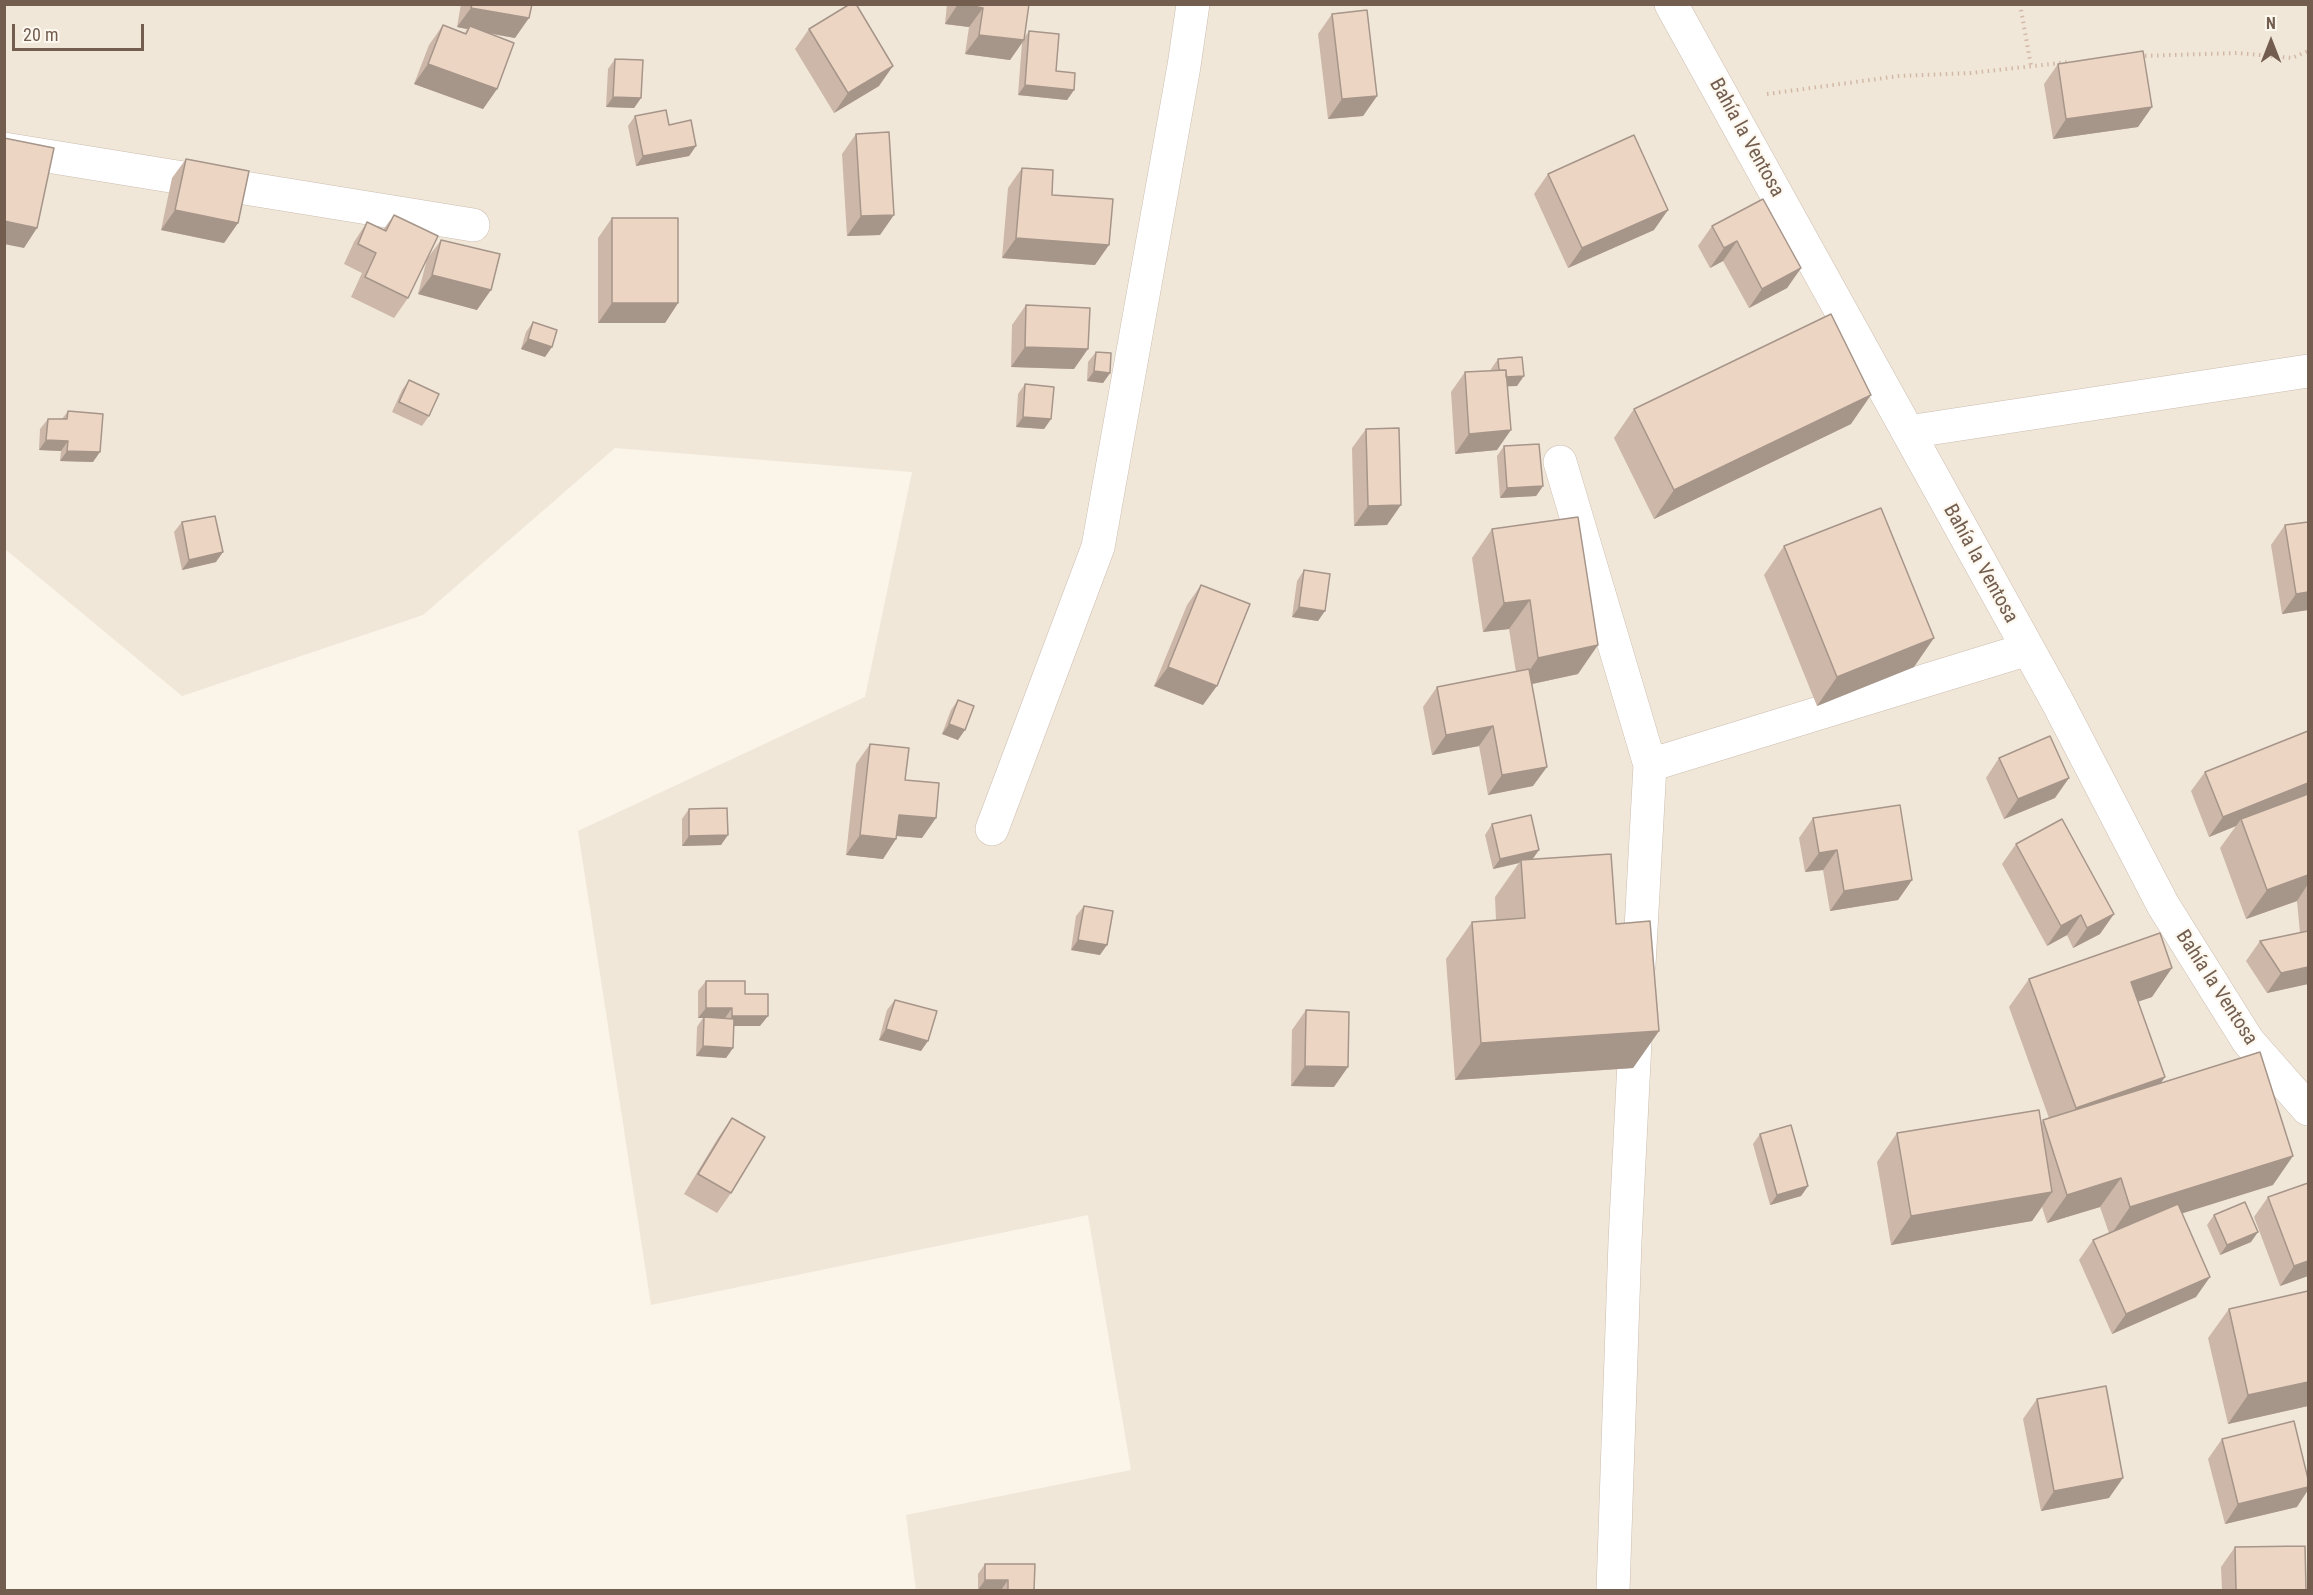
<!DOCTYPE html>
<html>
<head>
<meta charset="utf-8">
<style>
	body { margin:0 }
	#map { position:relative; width:2313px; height:1595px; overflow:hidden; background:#faf4e9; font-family:"Roboto Condensed",sans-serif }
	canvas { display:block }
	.frame { position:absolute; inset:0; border:6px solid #725d4f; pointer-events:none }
	.north { position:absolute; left:2241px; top:12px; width:60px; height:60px; -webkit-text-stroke:4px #fdf8ef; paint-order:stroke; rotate:0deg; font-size:16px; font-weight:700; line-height:24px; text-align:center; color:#725d4f }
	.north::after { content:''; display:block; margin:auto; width:21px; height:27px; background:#725d4f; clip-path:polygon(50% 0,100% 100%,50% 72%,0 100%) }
	.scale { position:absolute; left:12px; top:24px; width:132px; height:27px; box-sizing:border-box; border:3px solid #725d4f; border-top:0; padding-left:8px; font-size:18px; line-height:21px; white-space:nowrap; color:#725d4f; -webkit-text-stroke:4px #fdf8ef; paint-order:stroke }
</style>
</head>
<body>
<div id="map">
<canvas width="2313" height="1595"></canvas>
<div class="frame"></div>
<div class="north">N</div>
<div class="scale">20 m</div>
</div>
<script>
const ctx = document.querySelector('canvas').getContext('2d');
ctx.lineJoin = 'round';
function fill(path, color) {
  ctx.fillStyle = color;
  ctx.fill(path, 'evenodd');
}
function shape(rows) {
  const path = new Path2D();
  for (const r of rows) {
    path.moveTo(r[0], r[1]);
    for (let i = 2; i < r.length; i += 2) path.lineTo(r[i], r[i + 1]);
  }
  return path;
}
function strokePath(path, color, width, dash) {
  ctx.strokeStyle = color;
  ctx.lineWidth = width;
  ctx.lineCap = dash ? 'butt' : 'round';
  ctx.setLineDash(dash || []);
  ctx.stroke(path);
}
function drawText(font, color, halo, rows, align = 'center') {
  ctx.font = font + ' "Roboto Condensed",sans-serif';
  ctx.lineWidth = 4.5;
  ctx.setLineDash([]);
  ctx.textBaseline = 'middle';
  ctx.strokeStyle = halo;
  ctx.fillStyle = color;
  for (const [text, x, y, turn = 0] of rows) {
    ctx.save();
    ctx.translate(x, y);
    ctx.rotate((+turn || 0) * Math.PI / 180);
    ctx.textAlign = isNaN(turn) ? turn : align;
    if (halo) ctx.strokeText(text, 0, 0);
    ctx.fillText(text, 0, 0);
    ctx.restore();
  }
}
const residential = shape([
	[4,5,2308,5,2308,1590,916,1590,906,1515,1131,1470,1088,1215,651,1305,578,831,865,697,912,472,615,448,423,615,182,696,5,549]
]);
const path = shape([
	[2020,4,2031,66],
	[2139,56,2238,53,2292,58,2308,51],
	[1767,94,1899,76,1971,73,2069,62]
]);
const minor = shape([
	[1671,4,2057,701,2163,905,2248,1041,2308,1109],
	[4,149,473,225],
	[1908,432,2308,371],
	[1560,462,1650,765],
	[992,829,1098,547,1184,66,1193,4],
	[1639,965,1650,765,2028,649],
	[1613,1590,1625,1241,1636,1022]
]);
const wall = shape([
	[461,4,532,4,515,38,491,34,497,89,483,109,414,84,429,45,443,25,465,33,467,29,457,27],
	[947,4,1029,4,1024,38,1029,31,1056,71,1074,90,1067,100,1018,95,1022,43,1010,60,965,54,969,27,945,24],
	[1332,14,1377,96,1363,116,1328,119,1318,34],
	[809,29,879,86,834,113,795,49],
	[615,59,641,98,634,108,606,107,608,69],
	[2058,64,2138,127,2053,139,2044,84],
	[635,116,669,125,696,146,689,156,636,166,628,126],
	[856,134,880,235,847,236,842,154],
	[186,159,238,223,224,243,161,230,172,178],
	[1022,168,1052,195,1095,265,1002,258,1008,188],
	[1548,174,1654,230,1568,268,1534,194],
	[394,215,408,298,394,318,351,297,362,273,344,264,354,242,367,222,383,230],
	[612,218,678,303,665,323,598,323,598,238],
	[1712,226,1801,268,1787,288,1749,308,1723,261,1710,268,1698,246],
	[441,240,477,310,418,294,427,259],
	[1026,305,1074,369,1011,367,1012,325],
	[533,322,545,357,521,349,526,332],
	[1096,352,1110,373,1103,383,1087,381,1088,362],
	[1498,359,1517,386,1507,386,1497,450,1455,454,1451,392,1465,372,1491,371,1491,369],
	[409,380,429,416,422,426,392,412,402,390],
	[1025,384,1051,419,1044,429,1016,427,1018,394],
	[1634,409,1851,424,1654,519,1614,438],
	[68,411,93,462,60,461,61,451,39,450,40,429,48,419,62,419],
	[1366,429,1387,525,1354,526,1352,448],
	[1504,446,1543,486,1536,496,1500,498,1497,456],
	[182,522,216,562,182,570,174,532],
	[2285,525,2308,610,2282,614,2271,545],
	[1492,529,1578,674,1532,684,1533,786,1488,795,1479,746,1432,755,1423,707,1437,687,1516,672,1509,629,1483,632,1472,558],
	[1784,546,1914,667,1817,706,1764,575],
	[1304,570,1318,621,1292,617,1297,581],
	[1201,585,1203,705,1154,686,1187,605],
	[958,700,958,740,942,734,951,710],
	[2308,731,2308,984,2267,993,2246,961,2260,941,2300,933,2297,901,2246,919,2220,848,2236,826,2209,837,2191,791,2205,772],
	[870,744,905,780,922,838,897,836,896,839,883,859,846,855,856,764],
	[1999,758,2055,798,2004,819,1986,778],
	[689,809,721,845,682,846,682,819],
	[1813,818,1912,880,1898,900,1830,911,1823,870,1805,872,1799,838],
	[1492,824,1533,859,1616,924,1659,1031,1633,1068,1455,1080,1446,959,1472,922,1496,920,1495,897,1519,863,1493,869,1485,835],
	[2016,844,2100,934,2073,948,2067,935,2047,946,2002,864],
	[1084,906,1100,955,1071,950,1076,916],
	[2029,979,2152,997,2138,1001,2161,1083,2273,1185,2182,1213,2196,1297,2112,1334,2079,1260,2093,1240,2109,1233,2100,1207,2047,1223,2042,1207,2032,1221,1891,1245,1877,1162,1897,1133,2041,1123,2043,1120,2049,1118,2009,1007],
	[706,981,745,994,760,1026,734,1026,733,1048,726,1058,696,1056,697,1027,703,1018,698,1018,698,991],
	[895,1000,921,1051,879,1040,887,1010],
	[1306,1010,1334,1087,1291,1086,1292,1030],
	[732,1118,731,1193,717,1213,684,1194,718,1138],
	[1760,1134,1808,1186,1801,1196,1770,1205,1753,1144],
	[2268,1197,2308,1276,2280,1286,2254,1217],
	[2214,1215,2251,1242,2220,1255,2207,1225],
	[2308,1291,2308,1406,2228,1424,2208,1338,2229,1309],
	[2037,1399,2109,1498,2041,1511,2023,1419],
	[2222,1439,2297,1507,2225,1524,2208,1459],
	[2235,1547,2306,1590,2222,1590,2221,1567],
	[985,1564,1034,1590,978,1590,978,1574]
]);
const shadedWall = shape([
	[958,4,983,8,969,27,945,24],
	[471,8,529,18,515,38,468,29,470,26,467,29,457,27],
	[979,35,1024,40,1010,60,965,54],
	[428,64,497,89,483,109,414,84],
	[893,66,879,86,834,113,848,93],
	[1025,85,1074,90,1067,100,1018,95],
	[1377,96,1363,116,1328,119,1342,99],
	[613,97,641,98,634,108,606,107],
	[2152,107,2138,127,2053,139,2066,119],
	[696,146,689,156,636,166,643,156],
	[175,210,238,223,224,243,161,230],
	[1668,210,1654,230,1568,268,1582,248],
	[894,215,880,235,847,236,861,216],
	[4,221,37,228,24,248,4,244],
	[1016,238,1109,245,1095,265,1002,258],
	[1737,241,1723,261,1710,268,1724,248],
	[1801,268,1787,288,1749,308,1762,289],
	[432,275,491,290,477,310,418,294],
	[612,303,678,303,665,323,598,323],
	[528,339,552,347,545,357,521,349],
	[1025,347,1088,349,1074,369,1011,367],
	[1094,371,1110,373,1103,383,1087,381],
	[1524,376,1517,386,1493,387,1500,377],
	[1871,395,1851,424,1654,519,1674,490],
	[1023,417,1051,419,1044,429,1016,427],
	[1511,430,1497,450,1455,454,1469,434],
	[46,440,68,441,61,451,39,450],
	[67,451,100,452,93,462,60,461],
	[1543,486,1536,496,1500,498,1507,488],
	[1401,505,1387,525,1354,526,1368,506],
	[223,552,216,562,182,570,189,560],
	[2308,592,2308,610,2282,614,2296,594],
	[1530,600,1509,629,1483,632,1504,603],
	[1299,607,1325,611,1318,621,1292,617],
	[1934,638,1914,667,1817,706,1837,677],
	[1598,645,1578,674,1518,687,1538,658],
	[1168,667,1217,686,1203,705,1154,686],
	[949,724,965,730,958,740,942,734],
	[1493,726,1479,746,1432,755,1446,735],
	[1547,767,1533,786,1488,795,1502,775],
	[2069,778,2055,798,2004,819,2018,799],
	[2308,783,2308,797,2241,819,2236,826,2209,837,2223,817],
	[899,815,936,818,922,838,885,835],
	[728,835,721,845,682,846,689,836],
	[860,835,896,839,883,859,846,855],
	[1539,850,1532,860,1521,860,1519,863,1493,869,1500,859],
	[1837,850,1823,870,1805,872,1819,853],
	[2308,875,2308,884,2297,901,2246,919,2267,890],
	[1912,880,1898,900,1830,911,1844,891],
	[2114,914,2100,934,2073,948,2087,928],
	[2081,915,2067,935,2047,946,2061,926],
	[1078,940,1107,945,1100,955,1071,950],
	[2308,967,2308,984,2267,993,2281,973],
	[2172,968,2152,997,2111,1011,2131,982],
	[706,1008,732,1008,725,1018,698,1018],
	[732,1016,768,1016,760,1026,725,1026],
	[886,1029,928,1041,921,1051,879,1040],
	[1659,1031,1633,1068,1455,1080,1481,1043],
	[703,1046,733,1048,726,1058,696,1056],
	[1305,1066,1348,1067,1334,1087,1291,1086],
	[2165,1077,2145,1106,2055,1137,2076,1108],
	[2293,1156,2273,1185,2110,1236,2130,1207],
	[2121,1178,2100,1207,2047,1223,2067,1195],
	[1808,1186,1801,1196,1770,1205,1777,1195],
	[2052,1192,2032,1221,1891,1245,1911,1216],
	[2258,1232,2251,1242,2220,1255,2227,1245],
	[2308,1261,2308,1276,2280,1286,2294,1266],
	[2210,1277,2196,1297,2112,1334,2126,1314],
	[2308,1382,2308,1406,2228,1424,2248,1395],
	[2123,1478,2109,1498,2041,1511,2054,1491],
	[2308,1487,2308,1490,2297,1507,2225,1524,2238,1504],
	[985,1580,1008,1580,1001,1590,978,1590]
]);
const building = shape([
	[472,4,532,4,529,18,471,8,472,4],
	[850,4,856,4,893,66,848,93,809,29,850,4],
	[963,4,1029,4,1024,40,979,35,983,8,963,4],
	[1367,10,1377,96,1342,99,1332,14,1367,10],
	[443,25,466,34,470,26,514,43,497,89,428,64,443,25],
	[1029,31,1059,34,1056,71,1075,73,1074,90,1025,85,1029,31],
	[2143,51,2152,107,2066,119,2058,64,2143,51],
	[615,59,643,60,641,98,613,97,615,59],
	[666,110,669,125,691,120,696,146,643,156,635,116,666,110],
	[889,132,894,215,861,216,856,134,889,132],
	[1634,135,1668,210,1582,248,1548,174,1634,135],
	[4,138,54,148,37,228,4,221,4,138],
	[186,159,249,171,238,223,175,210,186,159],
	[1022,168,1053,170,1052,195,1113,199,1109,245,1016,238,1022,168],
	[1763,199,1801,268,1762,289,1737,241,1724,248,1712,226,1763,199],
	[394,215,438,236,408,298,365,277,376,253,358,244,367,222,386,231,394,215],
	[612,218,678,218,678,303,612,303,612,218],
	[441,240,500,254,491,290,432,275,441,240],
	[1026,305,1090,308,1088,349,1025,347,1026,305],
	[1831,314,1871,395,1674,490,1634,409,1831,314],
	[533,322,557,330,552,347,528,339,533,322],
	[1096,352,1111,353,1110,373,1094,371,1096,352],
	[1522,357,1524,376,1506,377,1506,370,1499,370,1498,359,1522,357],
	[1506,370,1511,430,1469,434,1465,372,1506,370],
	[409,380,439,394,429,416,399,402,409,380],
	[1025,384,1054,387,1051,419,1023,417,1025,384],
	[68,411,103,414,100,452,67,451,68,441,46,440,48,419,67,419,68,411],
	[1399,428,1401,505,1368,506,1366,429,1399,428],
	[1539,444,1543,486,1507,488,1504,446,1539,444],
	[1881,508,1934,638,1837,677,1784,546,1881,508],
	[215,516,223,552,189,560,182,522,215,516],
	[1578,517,1598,645,1538,658,1530,600,1504,603,1492,529,1578,517],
	[2308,522,2308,592,2296,594,2285,525,2308,522],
	[1304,570,1330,574,1325,611,1299,607,1304,570],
	[1201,585,1250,604,1217,686,1168,667,1201,585],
	[1529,669,1547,767,1502,775,1493,726,1446,735,1437,687,1529,669],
	[958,700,974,706,965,730,949,724,958,700],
	[2308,731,2308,783,2223,817,2205,772,2308,731],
	[2050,736,2069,778,2018,799,1999,758,2050,736],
	[870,744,909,748,905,780,939,783,936,818,899,815,896,839,860,835,870,744],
	[2308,794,2308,875,2267,890,2241,819,2308,794],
	[1900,805,1912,880,1844,891,1837,850,1819,853,1813,818,1900,805],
	[727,808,728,835,689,836,689,809,727,808],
	[1531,815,1539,850,1500,859,1492,824,1531,815],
	[2062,819,2114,914,2087,928,2081,915,2061,926,2016,844,2062,819],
	[1611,854,1616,924,1650,921,1659,1031,1481,1043,1472,922,1525,918,1521,860,1611,854],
	[1084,906,1113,911,1107,945,1078,940,1084,906],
	[2308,931,2308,967,2281,973,2260,941,2308,931],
	[2160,933,2172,968,2131,982,2165,1077,2076,1108,2029,979,2160,933],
	[706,981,745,981,745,994,768,994,768,1016,732,1016,732,1008,706,1008,706,981],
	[895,1000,937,1011,928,1041,886,1029,895,1000],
	[1306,1010,1349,1012,1348,1067,1305,1066,1306,1010],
	[704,1017,734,1019,733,1048,703,1046,704,1017],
	[2260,1052,2293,1156,2130,1207,2121,1178,2067,1195,2043,1120,2260,1052],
	[2039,1110,2052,1192,1911,1216,1897,1133,2039,1110],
	[732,1118,765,1137,731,1193,698,1174,732,1118],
	[1791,1125,1808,1186,1777,1195,1760,1134,1791,1125],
	[2308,1183,2308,1261,2294,1266,2268,1197,2308,1183],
	[2245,1202,2258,1232,2227,1245,2214,1215,2245,1202],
	[2178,1204,2210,1277,2126,1314,2093,1240,2178,1204],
	[2308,1291,2308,1382,2248,1395,2229,1309,2308,1291],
	[2106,1386,2123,1478,2054,1491,2037,1399,2106,1386],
	[2294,1421,2308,1479,2308,1487,2238,1504,2222,1439,2294,1421],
	[2305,1546,2306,1590,2236,1590,2235,1547,2305,1546],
	[985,1564,1035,1564,1034,1590,1008,1590,1008,1580,985,1580,985,1564]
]);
const streetNames = [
	["Bahía la Ventosa",1746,138,61],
	["Bahía la Ventosa",1980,564,61],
	["Bahía la Ventosa",2216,988,57]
];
fill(residential, '#f1e7d8');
strokePath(minor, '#ccbdb0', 34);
strokePath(path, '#d2b9a7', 4, [1.5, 4.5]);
strokePath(minor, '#fff', 33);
fill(wall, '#ccb7a9');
fill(shadedWall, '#a69589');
fill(building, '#edd5c4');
strokePath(building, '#a69589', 1.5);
drawText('20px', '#725d4f', '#fdf8ef', streetNames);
</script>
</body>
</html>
